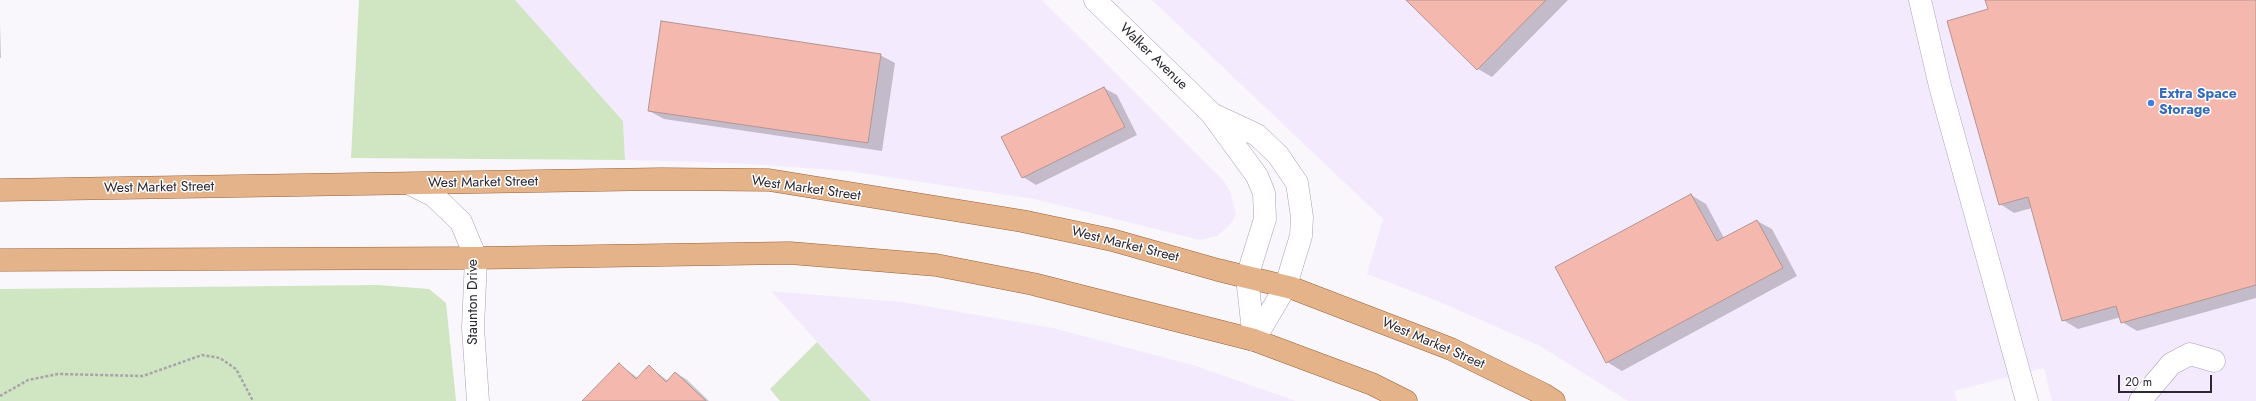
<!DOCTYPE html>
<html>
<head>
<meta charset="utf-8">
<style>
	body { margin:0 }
	#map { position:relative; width:2256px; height:401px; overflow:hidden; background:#f9f7fb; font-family:Jost,sans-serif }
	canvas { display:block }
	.scale { position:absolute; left:2118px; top:375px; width:94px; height:18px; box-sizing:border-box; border:2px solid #2c2730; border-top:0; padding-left:5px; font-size:12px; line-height:14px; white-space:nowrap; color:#2c2730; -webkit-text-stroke:3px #fff; paint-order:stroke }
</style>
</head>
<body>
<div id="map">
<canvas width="2256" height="401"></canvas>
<div class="scale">20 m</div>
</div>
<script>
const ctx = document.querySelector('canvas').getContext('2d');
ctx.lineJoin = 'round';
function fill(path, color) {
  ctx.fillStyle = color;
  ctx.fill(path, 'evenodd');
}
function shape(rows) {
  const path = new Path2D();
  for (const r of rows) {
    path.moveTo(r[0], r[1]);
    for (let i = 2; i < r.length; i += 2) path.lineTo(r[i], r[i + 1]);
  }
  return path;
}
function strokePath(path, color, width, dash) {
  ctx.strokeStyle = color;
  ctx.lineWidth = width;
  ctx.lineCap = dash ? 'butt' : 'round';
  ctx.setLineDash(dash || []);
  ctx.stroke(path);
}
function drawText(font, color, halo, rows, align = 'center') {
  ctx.font = font + ' Jost,sans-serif';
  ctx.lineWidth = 3;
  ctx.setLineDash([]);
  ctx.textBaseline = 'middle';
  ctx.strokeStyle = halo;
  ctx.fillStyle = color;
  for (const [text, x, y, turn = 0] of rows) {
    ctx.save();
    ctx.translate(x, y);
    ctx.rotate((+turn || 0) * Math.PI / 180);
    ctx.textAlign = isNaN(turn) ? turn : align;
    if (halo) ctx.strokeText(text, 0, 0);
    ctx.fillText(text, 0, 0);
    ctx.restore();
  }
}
const built = shape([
	[515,0,1042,0,1224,181,1230,191,1236,214,1229,226,1217,236,1200,240,1034,199,848,171,735,163,625,160,623,121],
	[1152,0,2256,0,2256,401,2052,401,2044,368,1954,391,1957,401,1628,401,1540,346,1440,302,1367,274,1383,219],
	[771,291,902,302,1053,328,1193,365,1296,401,871,401]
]);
const green = shape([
	[359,0,515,0,623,121,625,160,351,158],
	[378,285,429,289,446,303,456,401,0,401,0,289],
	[817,342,871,401,780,401,770,389]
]);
const shadow = shape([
	[1408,0,1568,0,1492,77,1478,69],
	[1986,0,2256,0,2256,298,2137,331,2122,322,2121,317,2078,329,2063,320,2032,208,2014,213,2000,204,1989,10],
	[0,23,1,58,0,58],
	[880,55,895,63,882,151,664,119,649,111],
	[1104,88,1117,95,1137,135,1036,185,1023,177],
	[1691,195,1706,204,1724,238,1757,221,1772,229,1797,276,1622,371,1607,362],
	[619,364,638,378,650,367,668,381,676,373,686,379,709,401,584,401]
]);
const building = shape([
	[1406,0,1546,0,1477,70,1406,0],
	[1985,0,2256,0,2256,285,2121,323,2116,306,2062,321,2028,197,1999,205,1947,21,1988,9,1985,0],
	[661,21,881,54,868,143,648,111,661,21],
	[1104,87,1125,127,1022,178,1001,137,1104,87],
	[1691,194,1717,241,1757,220,1783,268,1606,363,1555,267,1691,194],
	[619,363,636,379,649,365,666,382,675,372,706,401,582,401,619,363]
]);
const path = shape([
	[0,396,28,380,58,374,143,376,202,355,220,358,236,369,253,401]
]);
const minor = shape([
	[1095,0,1211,113,1257,176,1264,193,1265,219,1247,277,1254,340],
	[1920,0,1940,86,2027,401],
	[1212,114,1257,135,1278,155,1297,183,1302,217,1301,236,1293,262,1286,286,1254,340],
	[410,184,434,196,461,222,476,258,473,328,478,401],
	[2140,401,2171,364,2190,354,2214,361]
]);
const major = shape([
	[0,190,661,179,769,180,1022,221,1112,240,1218,270,1292,288,1451,349,1543,394,1554,401],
	[0,260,476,258,790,253,936,265,1033,284,1254,340,1372,384,1406,401]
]);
const markers = [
	[2151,103,4,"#3f7fe0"]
];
const streetNames = [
	["Walker Avenue",1153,57,44],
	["West Market Street",483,183,-1],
	["West Market Street",159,188,-1],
	["West Market Street",806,189,8],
	["West Market Street",1125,245,14],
	["Staunton Drive",474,302,-90],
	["West Market Street",1433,344,23]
];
const shopNames = [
	["Extra Space",2159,95],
	["Storage",2159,111]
];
fill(built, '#f4eafd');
fill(green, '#d0e5c1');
fill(shadow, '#0003');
fill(building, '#f5b8af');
strokePath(building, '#b39692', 1);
strokePath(minor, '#aca0b6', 23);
strokePath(major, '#986238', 23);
strokePath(path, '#a7a4aa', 2.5, [3, 2]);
strokePath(minor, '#fff', 22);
strokePath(major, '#e4b38a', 22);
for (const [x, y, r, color] of markers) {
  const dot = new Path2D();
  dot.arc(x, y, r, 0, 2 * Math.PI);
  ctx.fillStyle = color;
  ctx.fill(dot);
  strokePath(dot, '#fff', 1.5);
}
drawText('14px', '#2c2730', '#fff', streetNames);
drawText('bold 14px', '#366cbe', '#fff', shopNames, 'left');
</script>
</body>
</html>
